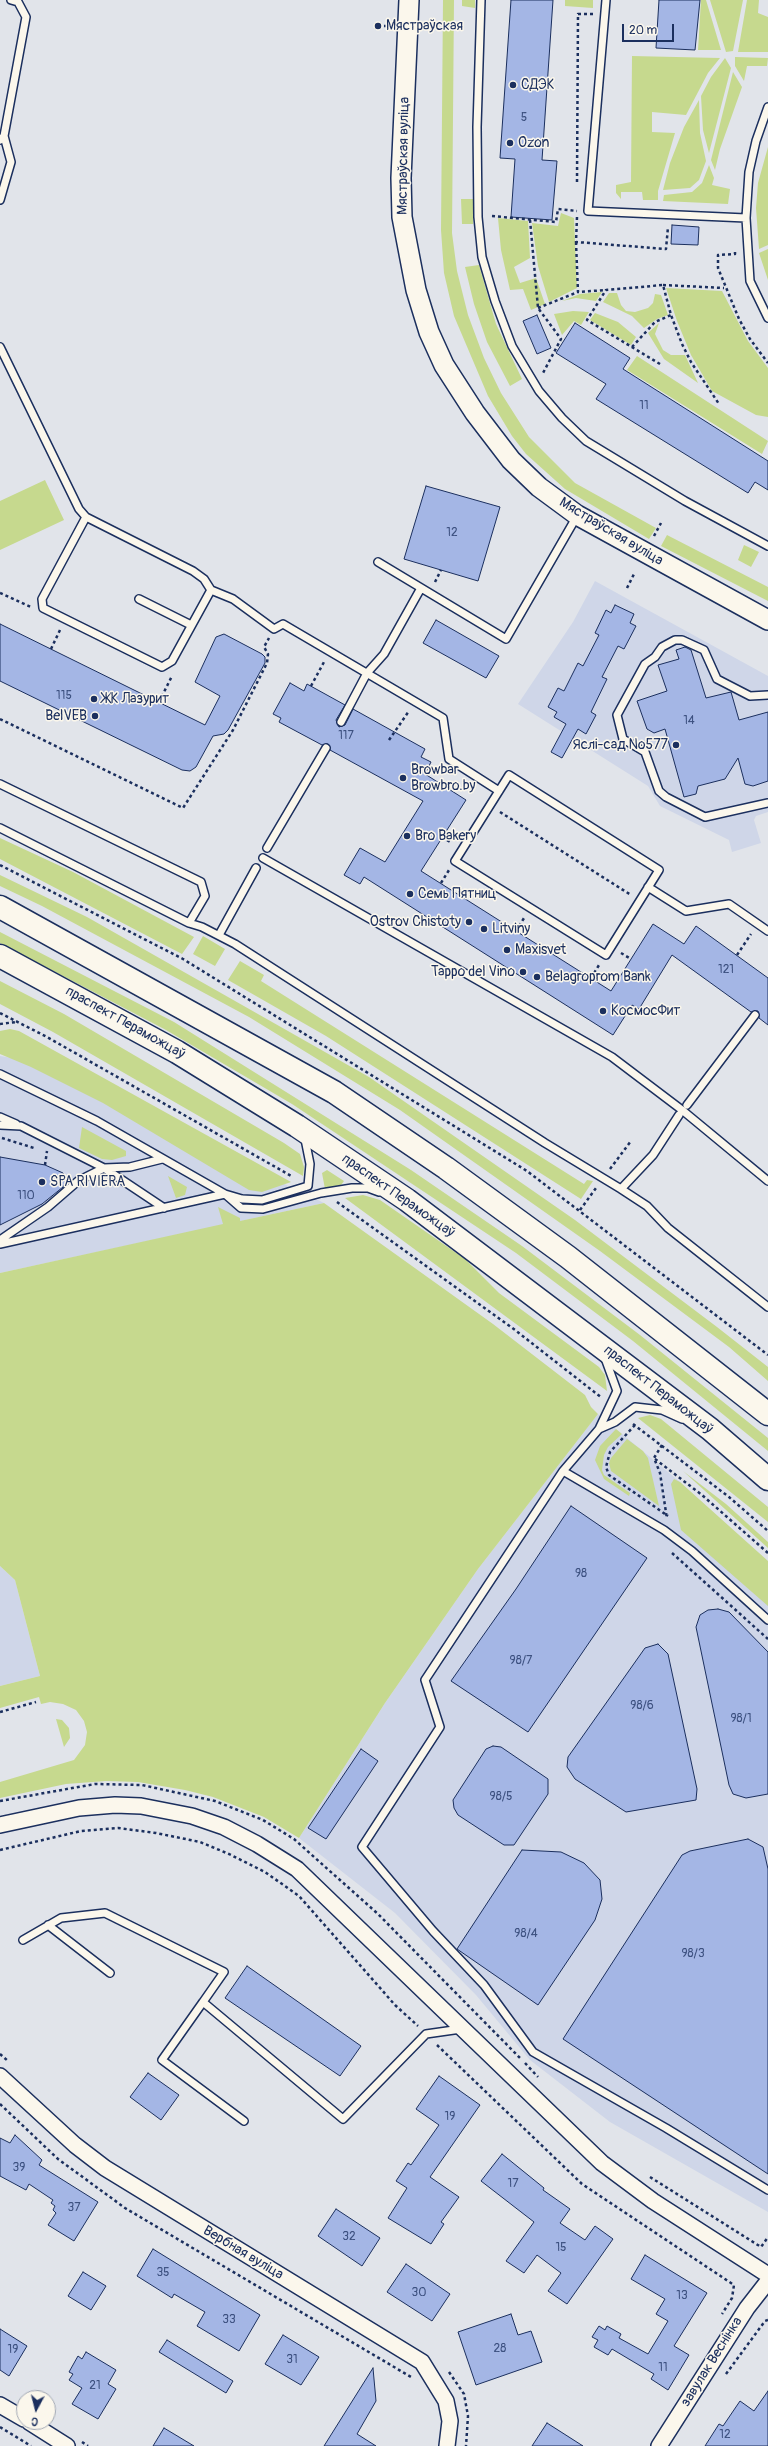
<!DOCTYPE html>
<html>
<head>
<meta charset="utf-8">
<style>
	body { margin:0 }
	#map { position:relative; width:768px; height:2446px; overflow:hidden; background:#e1e4ea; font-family:Pangolin,sans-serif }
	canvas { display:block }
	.north { position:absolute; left:16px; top:2390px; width:40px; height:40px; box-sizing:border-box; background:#fbf7ec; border:1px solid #a1a7b3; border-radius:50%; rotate:187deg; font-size:11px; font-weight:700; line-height:16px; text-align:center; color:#1b2f5e }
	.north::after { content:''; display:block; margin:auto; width:14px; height:18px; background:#1b2f5e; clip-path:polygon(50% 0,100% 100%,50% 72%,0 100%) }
	.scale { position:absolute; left:622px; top:24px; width:52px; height:18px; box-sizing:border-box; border:2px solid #1b2f5e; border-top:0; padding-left:5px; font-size:12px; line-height:14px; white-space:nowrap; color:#1b2f5e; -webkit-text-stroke:3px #fbf7ec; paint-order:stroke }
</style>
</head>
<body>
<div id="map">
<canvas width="768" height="2446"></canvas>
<div class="north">С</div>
<div class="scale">20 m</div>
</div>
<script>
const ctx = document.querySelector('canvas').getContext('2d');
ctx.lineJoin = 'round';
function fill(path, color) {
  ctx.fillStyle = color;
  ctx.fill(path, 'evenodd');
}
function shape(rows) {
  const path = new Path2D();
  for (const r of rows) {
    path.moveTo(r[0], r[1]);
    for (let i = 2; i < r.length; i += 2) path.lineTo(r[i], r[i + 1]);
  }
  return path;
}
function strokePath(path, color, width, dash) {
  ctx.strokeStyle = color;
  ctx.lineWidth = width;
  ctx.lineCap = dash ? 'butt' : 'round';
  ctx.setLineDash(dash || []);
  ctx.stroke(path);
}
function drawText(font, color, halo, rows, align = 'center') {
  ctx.font = font + ' Pangolin,sans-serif';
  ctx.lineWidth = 3;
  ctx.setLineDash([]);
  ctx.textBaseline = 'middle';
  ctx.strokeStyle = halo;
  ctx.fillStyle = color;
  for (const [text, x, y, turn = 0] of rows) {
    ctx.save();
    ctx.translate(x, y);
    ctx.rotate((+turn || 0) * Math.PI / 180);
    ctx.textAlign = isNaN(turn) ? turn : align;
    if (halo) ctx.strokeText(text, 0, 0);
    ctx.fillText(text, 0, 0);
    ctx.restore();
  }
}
const built = shape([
	[595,581,768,676,768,812,756,816,754,820,761,843,732,852,729,840,660,806,648,786,518,704,573,622],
	[0,1056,25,1060,324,1203,0,1273],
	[598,1414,680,1482,768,1568,768,2212,610,2122,530,2060,476,1995,395,1913,299,1838,385,1703,478,1569],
	[0,1566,15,1580,40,1676,0,1686]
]);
const green = shape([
	[443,0,454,0,452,233,457,271,468,315,484,358,501,393,529,437,575,483,656,528,649,539,565,489,526,454,512,436,488,396,454,316,444,273,441,230],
	[462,0,475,0,475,8,462,6],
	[565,0,593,0,593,8,565,6],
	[701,0,706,0,721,50,698,50],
	[710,0,743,0,733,51,726,52],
	[747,0,759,0,758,13,768,17,768,52,738,52],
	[632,56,720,58,708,73,686,115,652,112,652,132,675,133,658,191,658,200,643,200,642,192,621,192,621,199,616,193,616,185,631,182],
	[735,57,768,58,767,66,747,66,744,81,735,66],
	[725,58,731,68,709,153,703,130,701,96,711,77],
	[733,72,742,87,720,149,715,170,711,160],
	[699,100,700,133,706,161,699,180,690,188,663,190,670,163,684,127],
	[768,147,768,245,759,249,756,208,758,183],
	[709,165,714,178,712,185,730,189,728,204,663,201,664,195,692,192,702,183],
	[461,199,474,199,473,224,462,224],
	[561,213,574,218,577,288,549,302,538,266,532,223,558,226],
	[498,218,528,221,530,258,514,267,520,283,536,278,545,304,531,310,523,289,510,290,501,250],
	[768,249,768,280,759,253],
	[479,265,496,324,522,379,510,386,487,342,474,304,465,267],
	[666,288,722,291,748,341,768,368,768,417,756,415,712,391,691,355,677,321],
	[602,292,596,301,576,298,562,301,580,294],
	[609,293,617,293,621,305,626,311,635,312,648,308,653,303,655,294,661,295,668,315,657,319,644,328,632,316,603,302],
	[573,311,589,312,581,325,574,321,562,335,554,314],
	[595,313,618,322,636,337,631,345,590,320],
	[659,323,655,334,663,350,671,355,685,355,698,383,664,359,648,333],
	[637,356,768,441,762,454,627,370],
	[45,480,64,520,0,550,0,501],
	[667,535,768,587,768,601,661,546],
	[744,545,759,552,751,567,738,560],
	[0,838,73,872,194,937,182,954,0,859],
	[0,875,87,917,369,1077,575,1220,717,1327,768,1367,768,1381,729,1347,600,1251,400,1110,249,1017,42,906,0,886],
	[0,932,174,1022,411,1170,522,1246,640,1335,768,1438,768,1451,633,1341,516,1253,292,1104,166,1030,0,943],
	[203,936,225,949,215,966,193,954],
	[240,961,264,975,261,981,584,1184,587,1180,593,1181,581,1199,326,1036,228,980],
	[0,981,64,1014,284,1143,300,1154,304,1167,303,1176,53,1032,0,1004],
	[10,1029,19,1031,291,1182,262,1192,249,1190,103,1103,31,1067,0,1054,0,1031],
	[82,1127,126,1151,126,1156,112,1160,102,1159,79,1148],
	[327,1170,344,1181,341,1185,325,1189,322,1173],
	[168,1176,187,1187,185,1195,176,1198],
	[363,1195,380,1200,465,1259,499,1293,599,1367,605,1375,607,1391,345,1198],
	[324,1203,493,1324,585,1395,591,1407,598,1414,478,1569,385,1703,299,1838,264,1817,213,1797,185,1790,138,1782,106,1781,66,1784,0,1798,0,1782,74,1760,85,1745,87,1732,84,1721,76,1710,63,1704,50,1702,41,1704,39,1697,0,1708,0,1686,40,1676,15,1580,0,1566,0,1273,223,1224,218,1207,240,1218,240,1221],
	[650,1415,661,1419,768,1507,768,1522,638,1418],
	[616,1429,622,1434,608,1447,604,1455,602,1470,604,1475,630,1493,629,1496,604,1479,595,1460,600,1446],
	[627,1439,643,1451,648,1458,659,1506,611,1471,609,1463,611,1458],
	[683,1471,726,1504,768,1542,768,1548],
	[674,1479,680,1482,768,1561,768,1606,681,1530,671,1484],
	[56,1719,62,1720,69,1728,70,1738,64,1747]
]);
const building = shape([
	[511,0,553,0,542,160,557,161,552,220,511,217,515,159,500,158,511,0],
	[659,0,700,0,695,50,656,48,659,0],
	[672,225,699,227,698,245,671,244,672,225],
	[537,315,551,348,537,354,523,321,537,315],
	[575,323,630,358,623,369,768,461,768,490,755,482,748,493,596,399,606,384,556,353,575,323],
	[426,486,500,507,478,581,404,559,426,486],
	[615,605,634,614,630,623,636,626,624,649,618,646,602,677,607,679,591,712,596,715,586,734,578,729,562,758,551,752,566,724,554,717,557,712,548,707,558,688,564,691,578,663,583,666,599,635,595,633,606,610,611,613,615,605],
	[436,620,499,656,486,678,423,643,436,620],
	[0,624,205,725,220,696,195,682,216,637,224,634,262,654,265,657,265,663,228,730,224,734,213,736,196,767,190,771,182,770,0,681,0,624],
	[685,647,691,650,706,698,731,692,739,720,768,712,768,781,753,786,745,784,738,758,725,779,698,786,696,794,684,797,665,729,654,733,647,729,637,701,667,691,658,665,679,659,676,650,685,647],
	[290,683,304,691,307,684,345,705,336,720,339,727,345,725,353,709,425,749,421,757,431,762,425,774,466,800,421,871,611,991,653,924,684,944,696,926,768,978,768,1025,759,1018,758,1011,751,1012,672,955,639,1009,632,1005,613,1035,364,877,360,884,344,875,360,848,385,862,423,801,330,750,328,744,322,745,279,722,281,718,273,714,290,683],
	[0,1157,45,1165,63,1173,67,1180,63,1187,42,1204,0,1225,0,1157],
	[571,1506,647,1558,528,1732,451,1681,516,1589,571,1506],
	[718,1609,729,1612,768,1652,768,1794,746,1798,733,1794,729,1785,696,1627,700,1615,708,1610,718,1609],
	[658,1644,668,1654,697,1789,696,1800,626,1812,575,1779,567,1767,568,1757,645,1648,658,1644],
	[493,1746,501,1747,548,1779,548,1794,514,1845,504,1845,458,1815,454,1808,453,1800,486,1749,493,1746],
	[361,1749,378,1761,326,1839,308,1828,361,1749],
	[748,1839,763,1847,768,1869,768,2174,563,2039,682,1855,690,1851,748,1839],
	[522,1850,561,1852,584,1863,600,1880,602,1899,595,1920,538,2005,457,1949,522,1850],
	[247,1966,361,2046,340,2076,225,1998,247,1966],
	[148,2073,179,2095,161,2120,130,2097,148,2073],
	[439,2076,480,2105,430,2177,459,2197,441,2222,444,2224,431,2244,388,2218,407,2188,396,2181,408,2163,411,2165,439,2125,416,2109,439,2076],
	[15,2135,42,2160,39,2165,98,2202,74,2241,48,2225,56,2213,53,2210,55,2206,51,2203,53,2200,29,2184,26,2190,0,2176,0,2138,10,2143,15,2135],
	[502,2154,544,2188,543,2190,570,2209,560,2223,585,2240,595,2226,613,2239,567,2304,548,2291,561,2273,537,2255,524,2273,506,2261,534,2222,481,2181,502,2154],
	[336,2209,380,2238,362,2266,318,2236,336,2209],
	[153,2249,260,2315,239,2351,197,2326,205,2312,174,2294,172,2298,137,2276,153,2249],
	[645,2255,707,2293,674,2346,689,2355,668,2390,651,2379,654,2374,612,2349,608,2355,594,2347,598,2340,592,2337,599,2326,605,2330,607,2326,621,2334,619,2338,648,2354,668,2321,656,2314,665,2299,631,2279,645,2255],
	[406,2264,450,2294,432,2321,387,2292,406,2264],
	[83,2272,106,2286,91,2310,68,2296,83,2272],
	[511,2314,518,2335,531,2331,542,2362,476,2385,458,2332,511,2314],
	[0,2329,27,2346,9,2376,0,2370,0,2329],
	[283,2335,319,2357,301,2385,265,2364,283,2335],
	[167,2340,233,2381,226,2393,159,2352,167,2340],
	[86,2352,116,2370,108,2384,116,2389,98,2419,72,2404,82,2388,69,2380,73,2374,69,2372,78,2356,82,2359,86,2352],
	[373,2368,376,2401,357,2434,376,2446,324,2446,373,2368],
	[768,2391,768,2446,705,2446,719,2424,723,2426,740,2401,754,2411,768,2391],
	[547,2423,583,2446,532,2446,547,2423],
	[164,2428,194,2446,153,2446,164,2428]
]);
const path = shape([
	[378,26,391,26],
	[577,182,578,14,593,14],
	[492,216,556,222,558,209,577,211],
	[577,217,576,242,666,249,668,227],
	[530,220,538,308,561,339,543,373],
	[576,242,578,292,606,290],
	[735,252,735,254,718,255,718,268,739,319,750,339,768,363],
	[663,285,724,288],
	[538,308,578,292],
	[632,347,655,322,671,315],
	[660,364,587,320,606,290,663,285,671,315,682,344,691,362,719,404],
	[654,536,661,523],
	[435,582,441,570],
	[627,588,634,574],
	[0,593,31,607],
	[51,649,60,630],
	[311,686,324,662],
	[159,702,172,676],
	[0,719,183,808,233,730,267,663,268,654,264,647,269,638],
	[389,740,409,711],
	[500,812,631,895],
	[442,837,452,843],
	[0,865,183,959,527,1171,768,1355],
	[441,883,449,870],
	[516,931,524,918],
	[621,953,631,959],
	[737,955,751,934],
	[591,978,599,965],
	[0,1013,47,1037,293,1177],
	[0,1024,16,1022],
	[2,1138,34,1148],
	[45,1165,47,1151],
	[610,1169,631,1141],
	[337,1202,515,1330,602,1398],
	[580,1210,596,1188],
	[633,1424,729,1497,768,1531],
	[635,1425,610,1452,606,1467,609,1475,668,1516],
	[662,1445,654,1458,660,1473,667,1519],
	[655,1459,702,1495,768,1553],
	[672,1553,768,1639],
	[0,1712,36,1702],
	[0,1801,95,1784,142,1785,215,1801,263,1820,294,1839,378,1914,520,2058],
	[0,1850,81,1831,118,1828,156,1833,200,1842,229,1854,265,1872,299,1896,395,2005,418,2026],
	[437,2045,582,2184,734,2285,732,2298,722,2314],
	[0,2054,8,2061],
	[525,2063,538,2077],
	[0,2104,58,2159,125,2208,411,2377],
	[650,2177,761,2247,768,2237],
	[449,2372,464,2394,468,2416,466,2446],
	[726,2374,765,2321,768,2320],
	[0,2427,31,2446],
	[82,2442,88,2446]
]);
const service = shape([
	[481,0,477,127,478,217,482,257,495,301,512,346,539,391,562,418,586,441,685,501,768,546],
	[606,0,588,211,746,218],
	[768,107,756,141,749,172,746,218,750,281,768,318],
	[0,140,4,136,26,17,18,2,11,0],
	[0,200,11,162,4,136],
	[0,347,79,509,86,517,193,571,204,579,211,590],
	[86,517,42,599,43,608,162,667,172,661,211,590,233,599,274,629,283,624,443,718,449,759,499,791],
	[378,562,506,639,577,516],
	[139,599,191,625],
	[768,695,750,696,717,679,704,650,682,640,675,640,662,647,655,657,645,664,617,715,623,739,645,752,659,791,666,797,705,817,768,803],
	[341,722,367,673,384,654,421,588],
	[509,775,659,870,606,955,455,861,509,775],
	[0,784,201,882,205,896,189,923],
	[0,828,189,923,202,927,235,944,545,1143,621,1189,647,1206,668,1228,768,1307],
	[267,848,326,748],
	[263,858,612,1057,682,1110,768,1181],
	[648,887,686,911,729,904,768,931],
	[219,935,256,868],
	[0,1074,97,1121,225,1194,241,1208,263,1209,321,1193,352,1188,368,1188,379,1192],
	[687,1105,755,1015],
	[0,1117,16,1124],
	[0,1125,21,1126,104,1168,130,1167,162,1159],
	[621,1189,653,1155,679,1115],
	[0,1240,48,1207,78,1181,104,1168,164,1208],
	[0,1244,225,1194,242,1199,262,1200,308,1186,310,1164,305,1139],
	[605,1358,617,1391,599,1429,563,1471,664,1530,692,1551,768,1620],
	[599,1429,615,1422,635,1407,662,1410,682,1419],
	[563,1471,425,1680,440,1727,362,1847,433,1931,484,1985,533,2052,666,2128,768,2190],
	[48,1925,110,1973],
	[23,1940,61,1918,105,1913,224,1972,203,2002,343,2119,426,2034,461,2029],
	[203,2002,162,2060,244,2121]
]);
const minor = shape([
	[0,1825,79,1808,115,1805,141,1806,192,1816,224,1827,257,1844,297,1869,602,2163,653,2201,768,2275],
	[0,2076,75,2145,105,2168,422,2362,446,2401,450,2421,447,2446],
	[0,2405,24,2419],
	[29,2422,67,2446],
	[659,2446,747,2308,768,2281]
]);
const tertiary = shape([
	[409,0,401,178,402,217,416,290,429,332,444,365,475,413,511,460,539,487,577,515,768,620]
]);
const primary = shape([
	[0,907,334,1092,446,1168,568,1257,768,1414],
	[0,956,177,1052,297,1126,407,1200,710,1429,768,1479]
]);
const markers = [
	[378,26,4,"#1b2f5e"],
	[513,85,4,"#1b2f5e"],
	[510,143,4,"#1b2f5e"],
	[94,699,4,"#1b2f5e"],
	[95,716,4,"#1b2f5e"],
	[676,745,4,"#1b2f5e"],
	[403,778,4,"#1b2f5e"],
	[407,836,4,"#1b2f5e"],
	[410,894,4,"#1b2f5e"],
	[469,922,4,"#1b2f5e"],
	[484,929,4,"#1b2f5e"],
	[507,950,4,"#1b2f5e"],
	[523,972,4,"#1b2f5e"],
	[537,977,4,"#1b2f5e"],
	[603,1011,4,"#1b2f5e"],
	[42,1182,4,"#1b2f5e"]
];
const numberNames = [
	["5",524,118],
	["11",644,406],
	["12",452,533],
	["115",64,696],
	["14",689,721],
	["117",346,736],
	["121",726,970],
	["110",26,1196],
	["98",581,1574],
	["98/7",521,1661],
	["98/6",642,1706],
	["98/1",741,1719],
	["98/5",501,1797],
	["98/4",526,1934],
	["98/3",693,1954],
	["19",450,2117],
	["39",19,2168],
	["17",513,2184],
	["37",74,2208],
	["32",349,2237],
	["15",561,2248],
	["35",163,2273],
	["30",419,2293],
	["13",682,2296],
	["33",229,2320],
	["28",500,2349],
	["19",13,2350],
	["31",292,2360],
	["11",663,2368],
	["21",95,2386],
	["12",725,2435]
];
const poiNames = [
	["Мястраўская",386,26],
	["СДЭК",521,85],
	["Ozon",518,143],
	["ЖК Лазурит",102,699],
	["BelVEB",87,716,"right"],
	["Яслі-сад №577",668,745,"right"],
	["Browbar",411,770],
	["Browbro.by",411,786],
	["Bro Bakery",415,836],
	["Семь Пятниц",418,894],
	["Ostrov Chistoty",461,922,"right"],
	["Litviny",492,929],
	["Maxisvet",515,950],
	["Tappo del Vino",515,972,"right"],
	["Belagroprom Bank",545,977],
	["КосмосФит",611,1011],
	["SPA RIVIERA",50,1182]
];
const streetNames = [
	["Мястраўская вуліца",404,156,-89],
	["Мястраўская вуліца",611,532,31],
	["праспект Пераможцаў",125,1023,29],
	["праспект Пераможцаў",398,1196,35],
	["праспект Пераможцаў",658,1390,38],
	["Вербная вуліца",243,2253,31],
	["завулак Веснінка",712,2362,-58]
];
fill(built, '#cfd6e8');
fill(green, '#c6d98e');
fill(building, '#a4b6e5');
strokePath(building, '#1b2f5e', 1);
strokePath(service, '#1b2f5e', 10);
strokePath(minor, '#1b2f5e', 18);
strokePath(tertiary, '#1b2f5e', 22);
strokePath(primary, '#1b2f5e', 25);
strokePath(path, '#1b2f5e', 2.5, [3, 3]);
strokePath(service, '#fbf7ec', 7);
strokePath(minor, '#fbf7ec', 15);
strokePath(tertiary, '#fbf7ec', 19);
strokePath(primary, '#fbf7ec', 22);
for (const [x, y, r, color] of markers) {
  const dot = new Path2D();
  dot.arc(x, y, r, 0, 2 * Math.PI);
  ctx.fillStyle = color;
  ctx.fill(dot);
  strokePath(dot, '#fbf7ec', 1.5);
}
drawText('12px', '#3d5180', null, numberNames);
drawText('14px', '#1b2f5e', '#fbf7ec', poiNames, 'left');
drawText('14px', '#1b2f5e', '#fbf7ec', streetNames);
</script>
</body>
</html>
